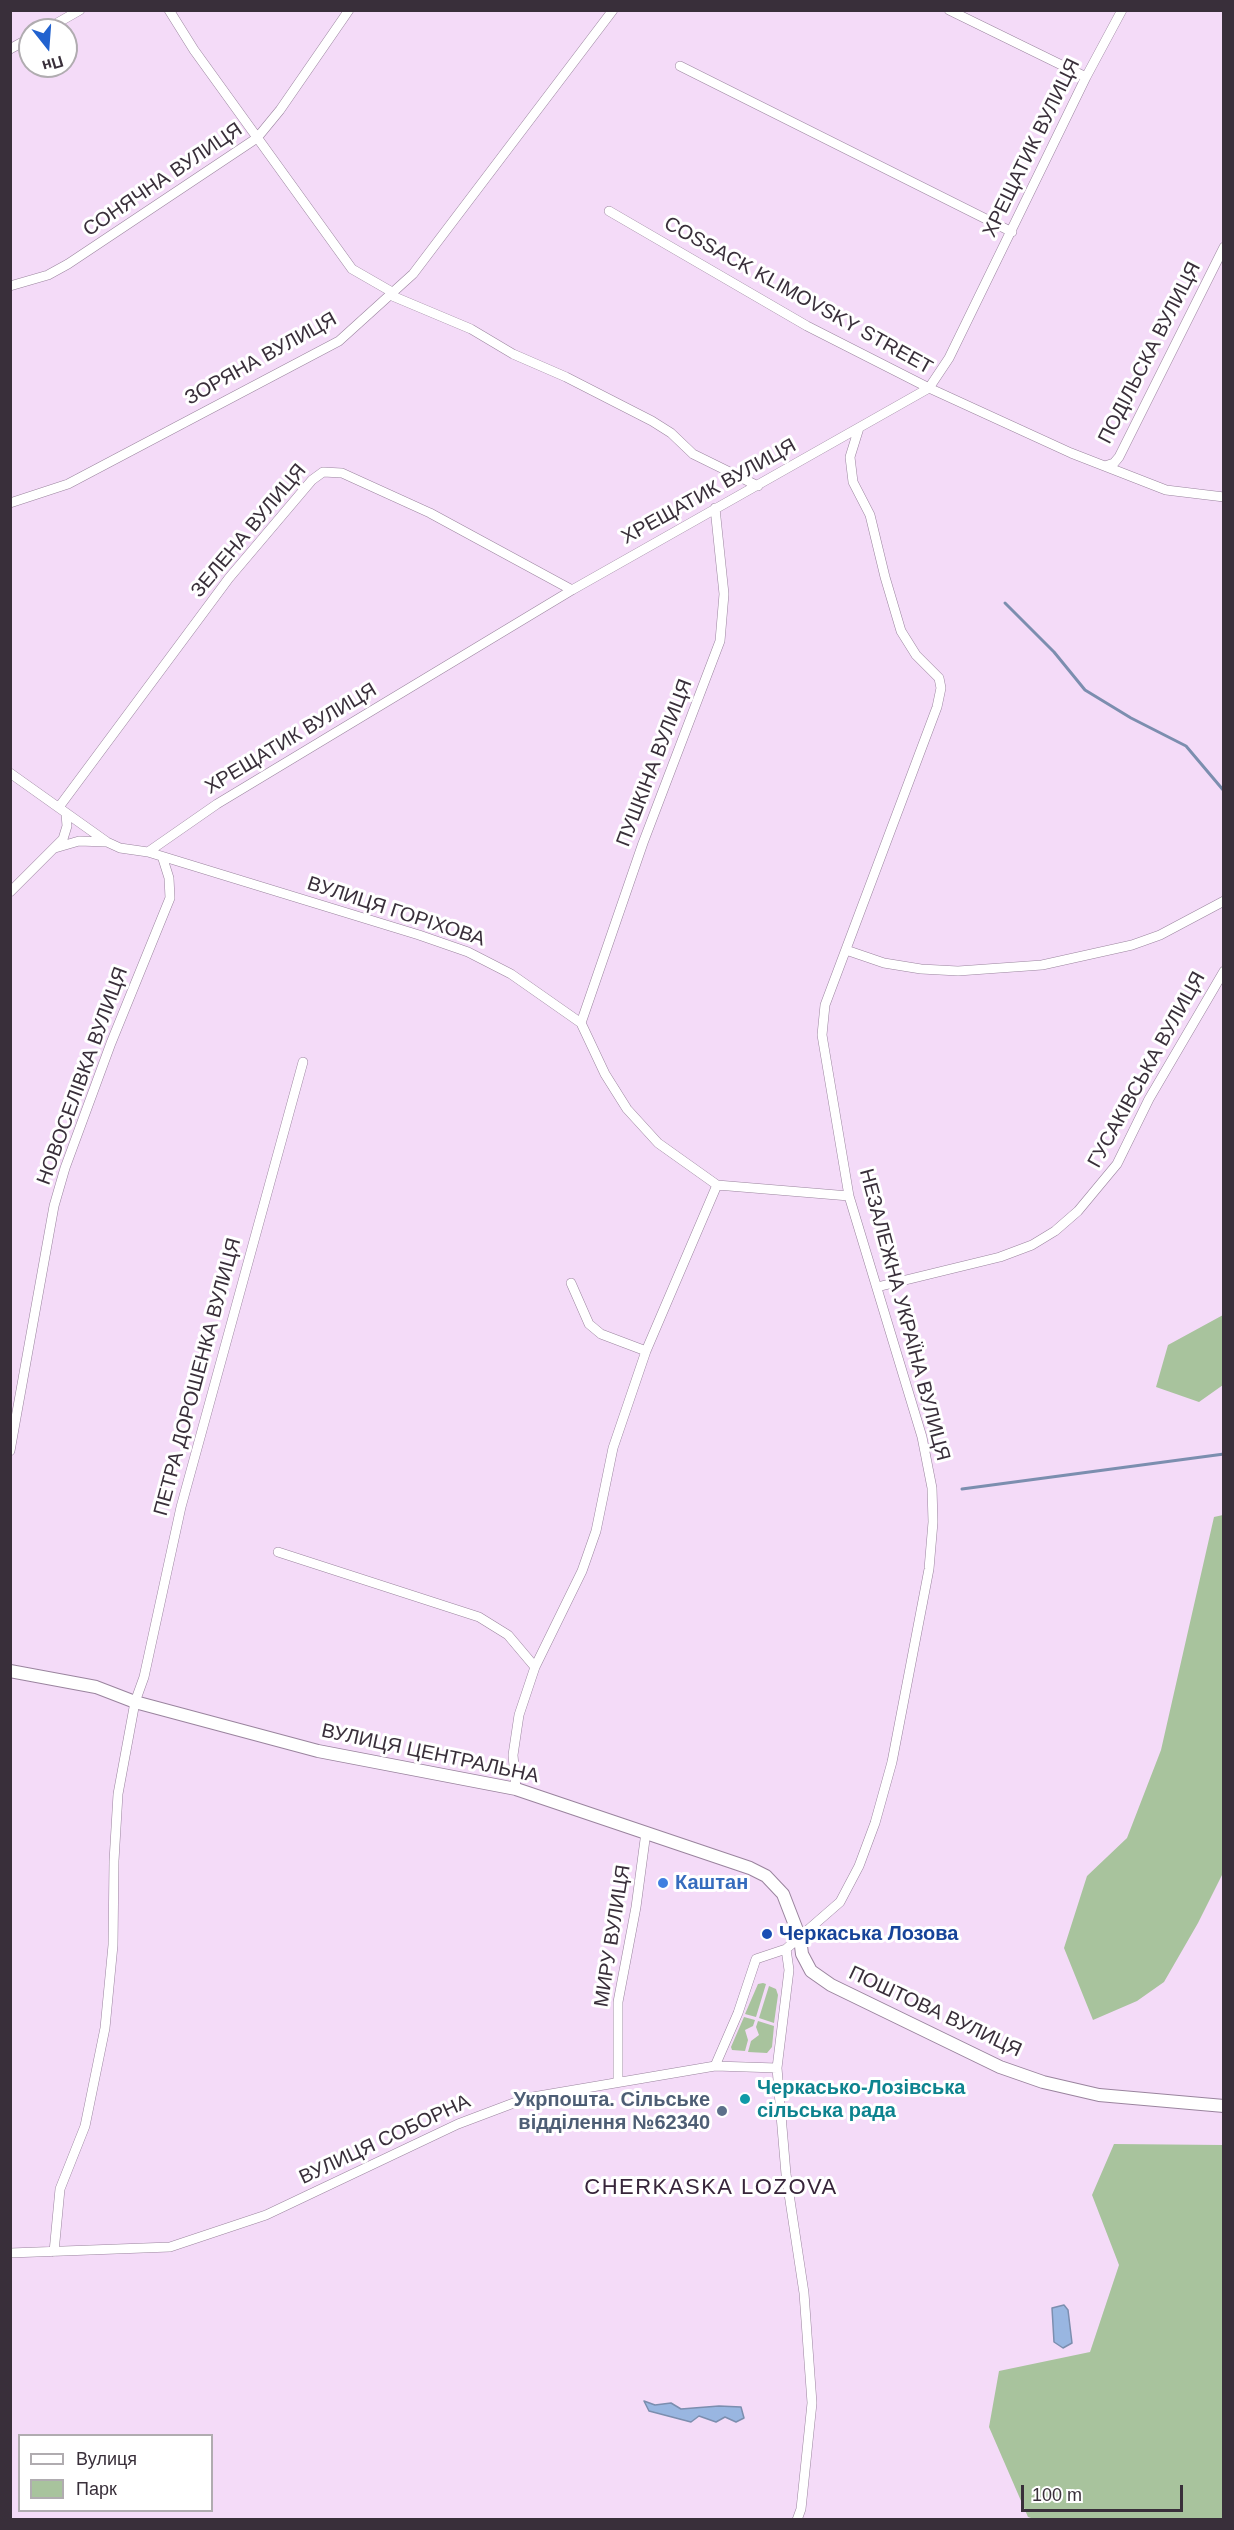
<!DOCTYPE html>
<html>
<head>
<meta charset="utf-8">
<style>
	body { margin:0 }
	#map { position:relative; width:1234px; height:2530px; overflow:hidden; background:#f4dbf8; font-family:Arial,sans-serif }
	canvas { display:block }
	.frame { position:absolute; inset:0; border:12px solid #392f3a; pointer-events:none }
	.legend { position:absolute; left:18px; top:2434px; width:195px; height:78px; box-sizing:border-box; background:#fff; border:2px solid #b0acb0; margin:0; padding:8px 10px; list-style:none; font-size:18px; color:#392f3a }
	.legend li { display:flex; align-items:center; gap:12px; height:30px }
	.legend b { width:30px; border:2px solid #b0acb0 }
	.north { position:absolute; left:18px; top:18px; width:60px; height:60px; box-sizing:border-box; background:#fff; border:2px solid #b0acb0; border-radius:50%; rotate:163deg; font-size:16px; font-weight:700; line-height:24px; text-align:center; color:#392f3a }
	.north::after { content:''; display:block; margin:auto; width:21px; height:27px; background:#2262cf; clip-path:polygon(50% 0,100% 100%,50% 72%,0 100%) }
	.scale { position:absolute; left:1021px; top:2485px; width:162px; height:27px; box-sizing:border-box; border:3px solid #392f3a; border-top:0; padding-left:8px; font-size:18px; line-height:21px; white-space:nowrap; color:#392f3a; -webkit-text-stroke:4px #fff; paint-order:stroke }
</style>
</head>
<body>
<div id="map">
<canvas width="1234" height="2530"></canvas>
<div class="frame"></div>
<ul class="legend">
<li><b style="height:8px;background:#fff"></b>Вулиця</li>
<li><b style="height:16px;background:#a8c39d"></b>Парк</li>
</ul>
<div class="north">Пн</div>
<div class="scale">100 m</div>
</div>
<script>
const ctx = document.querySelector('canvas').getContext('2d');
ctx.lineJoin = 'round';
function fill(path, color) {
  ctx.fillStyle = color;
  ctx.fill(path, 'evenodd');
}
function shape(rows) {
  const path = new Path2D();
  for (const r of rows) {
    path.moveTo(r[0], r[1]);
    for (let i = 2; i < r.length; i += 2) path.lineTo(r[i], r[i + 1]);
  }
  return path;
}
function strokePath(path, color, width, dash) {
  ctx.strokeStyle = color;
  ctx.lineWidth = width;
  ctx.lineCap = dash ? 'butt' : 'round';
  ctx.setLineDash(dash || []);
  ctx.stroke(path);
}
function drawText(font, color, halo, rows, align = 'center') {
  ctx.font = font + ' Arial,sans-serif';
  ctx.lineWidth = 6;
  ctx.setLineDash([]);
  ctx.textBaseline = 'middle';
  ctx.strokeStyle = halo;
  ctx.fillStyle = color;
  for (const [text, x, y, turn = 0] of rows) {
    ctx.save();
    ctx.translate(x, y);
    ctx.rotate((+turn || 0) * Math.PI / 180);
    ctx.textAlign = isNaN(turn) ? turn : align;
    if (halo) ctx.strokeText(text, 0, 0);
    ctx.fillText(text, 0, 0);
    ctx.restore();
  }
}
const green = shape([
	[1223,1315,1223,1385,1199,1402,1156,1387,1168,1345],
	[1223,1515,1223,1873,1198,1923,1164,1982,1137,2001,1093,2020,1064,1948,1087,1876,1127,1838,1161,1750,1214,1517],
	[763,1983,766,1984,756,2017,745,2014,758,1984],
	[769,1986,776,1989,778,1995,774,2023,759,2018],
	[744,2017,755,2020,753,2026,745,2030,748,2040,745,2051,732,2050,731,2047],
	[758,2021,774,2026,772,2047,767,2053,748,2052,751,2041,759,2035,756,2027],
	[1114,2144,1223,2145,1223,2519,1034,2519,1028,2517,989,2427,999,2371,1090,2352,1119,2265,1092,2195]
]);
const water = shape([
	[1064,2305,1068,2310,1072,2343,1063,2348,1054,2342,1052,2308,1064,2305],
	[644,2401,655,2405,671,2403,681,2409,719,2406,741,2407,744,2418,736,2422,725,2417,716,2422,699,2416,691,2422,649,2411,644,2401]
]);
const stream = shape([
	[1005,603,1054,652,1085,690,1131,718,1186,746,1224,791],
	[962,1489,1224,1454]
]);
const minor = shape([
	[169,10,194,50,352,269,392,292],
	[949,10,1086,77],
	[45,30,80,10],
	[10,49,30,38],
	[680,66,1012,232],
	[609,211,807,326,929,388,1071,453,1166,490,1224,497],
	[10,286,48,275,68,264,257,138,280,110,349,10],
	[390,295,471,329,513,354,566,377,652,421,671,433,693,454,758,486],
	[1105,466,1114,463,1119,457,1224,247],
	[10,503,68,484,339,341,413,274,613,10],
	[10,773,107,842,120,848,148,852,419,935,468,952,511,974,581,1023,605,1074,627,1109,658,1143,717,1185,849,1196],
	[59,807,229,578,312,480,323,472,342,473,430,513,572,590],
	[55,848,79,841,106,842],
	[148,852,217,804,572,590,929,388,949,358,1086,77,1122,10],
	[10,892,63,839,67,826,66,814],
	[846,950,884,963,921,969,958,971,1042,965,1132,945,1160,935,1224,901],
	[581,1023,643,843,720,641,724,594,715,508],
	[571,1283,589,1324,601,1334,646,1351],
	[877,1287,1000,1257,1032,1245,1055,1231,1078,1211,1117,1164,1149,1099,1224,971],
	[10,1451,54,1206,65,1168,111,1043,170,898,169,878,163,859],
	[278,1552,479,1617,508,1635,535,1667],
	[516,1789,513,1755,519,1715,535,1667,582,1571,596,1531,613,1448,646,1351,717,1185],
	[715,2066,738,2013,756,1959,786,1949],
	[618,2081,618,2002,636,1907,646,1832],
	[54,2252,60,2189,85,2126,105,2028,113,1945,114,1861,118,1794,135,1702,144,1677,181,1507,303,1062],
	[10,2253,170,2247,266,2215,458,2124,527,2098,715,2066,777,2068],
	[797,2520,801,2509,812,2403,804,2293,786,2174,777,2068,789,1970,786,1949,840,1902,859,1866,875,1823,892,1762,929,1569,933,1522,932,1488,922,1437,849,1196,822,1035,825,1005,937,707,941,688,939,678,916,655,901,631,885,577,870,515,853,482,850,457,859,428]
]);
const tertiary = shape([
	[10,1671,96,1687,135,1702,318,1751,516,1789,750,1868,766,1876,783,1894,800,1938,802,1954,811,1971,831,1985,1000,2067,1043,2082,1099,2095,1224,2106]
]);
const markers = [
	[663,1883,6,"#3f7fe0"],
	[767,1934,6,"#1a4fb4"],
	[745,2099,6,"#0f9aa8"],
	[722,2111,6,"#5c6f8a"]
];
const streetNames = [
	["ХРЕЩАТИК ВУЛИЦЯ",1032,148,-64],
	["СОНЯЧНА ВУЛИЦЯ",163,180,-34],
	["COSSACK KLIMOVSKY STREET",798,296,29],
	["ПОДІЛЬСКА ВУЛИЦЯ",1150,353,-63],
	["ЗОРЯНА ВУЛИЦЯ",261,359,-29],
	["ХРЕЩАТИК ВУЛИЦЯ",709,492,-29],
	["ЗЕЛЕНА ВУЛИЦЯ",249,531,-50],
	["ХРЕЩАТИК ВУЛИЦЯ",291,739,-31],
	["ПУШКІНА ВУЛИЦЯ",655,763,-69],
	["ВУЛИЦЯ ГОРІХОВА",396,912,18],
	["ГУСАКІВСЬКА ВУЛИЦЯ",1147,1070,-61],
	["НОВОСЕЛІВКА ВУЛИЦЯ",83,1076,-70],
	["НЕЗАЛЕЖНА УКРАЇНА ВУЛИЦЯ",904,1315,75],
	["ПЕТРА ДОРОШЕНКА ВУЛИЦЯ",198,1377,-75],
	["ВУЛИЦЯ ЦЕНТРАЛЬНА",430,1754,12],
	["МИРУ ВУЛИЦЯ",613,1936,-81],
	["ПОШТОВА ВУЛИЦЯ",935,2012,25],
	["ВУЛИЦЯ СОБОРНА",385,2140,-25]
];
const shopNames = [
	["Каштан",675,1883]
];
const transitNames = [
	["Черкаська Лозова",779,1934]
];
const cultureNames = [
	["Черкасько-Лозівська",757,2088],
	["сільська рада",757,2111]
];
const serviceNames = [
	["Укрпошта. Сільське",710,2100],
	["відділення №62340",710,2123]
];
const quarterNames = [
	["CHERKASKA LOZOVA",711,2188]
];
fill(green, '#a8c39d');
fill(water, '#99b6e1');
strokePath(water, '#7c8eaf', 1.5);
strokePath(stream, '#7c8eaf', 3);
strokePath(minor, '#9a849e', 10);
strokePath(tertiary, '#9a849e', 14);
strokePath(minor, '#fff', 9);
strokePath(tertiary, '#fff', 12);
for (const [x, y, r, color] of markers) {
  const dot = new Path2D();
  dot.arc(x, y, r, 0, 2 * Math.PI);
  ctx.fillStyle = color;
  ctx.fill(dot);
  strokePath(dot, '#fff', 2);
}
drawText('20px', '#392f3a', '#fff', streetNames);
drawText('bold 20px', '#366cbe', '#fff', shopNames, 'left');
drawText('bold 20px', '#164399', '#fff', transitNames, 'left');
drawText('bold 20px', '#0d838f', '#fff', cultureNames, 'left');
drawText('bold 20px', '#4e5e75', '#fff', serviceNames, 'right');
ctx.letterSpacing = '1.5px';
drawText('22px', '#37253a', '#fff', quarterNames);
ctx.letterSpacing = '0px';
</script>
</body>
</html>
